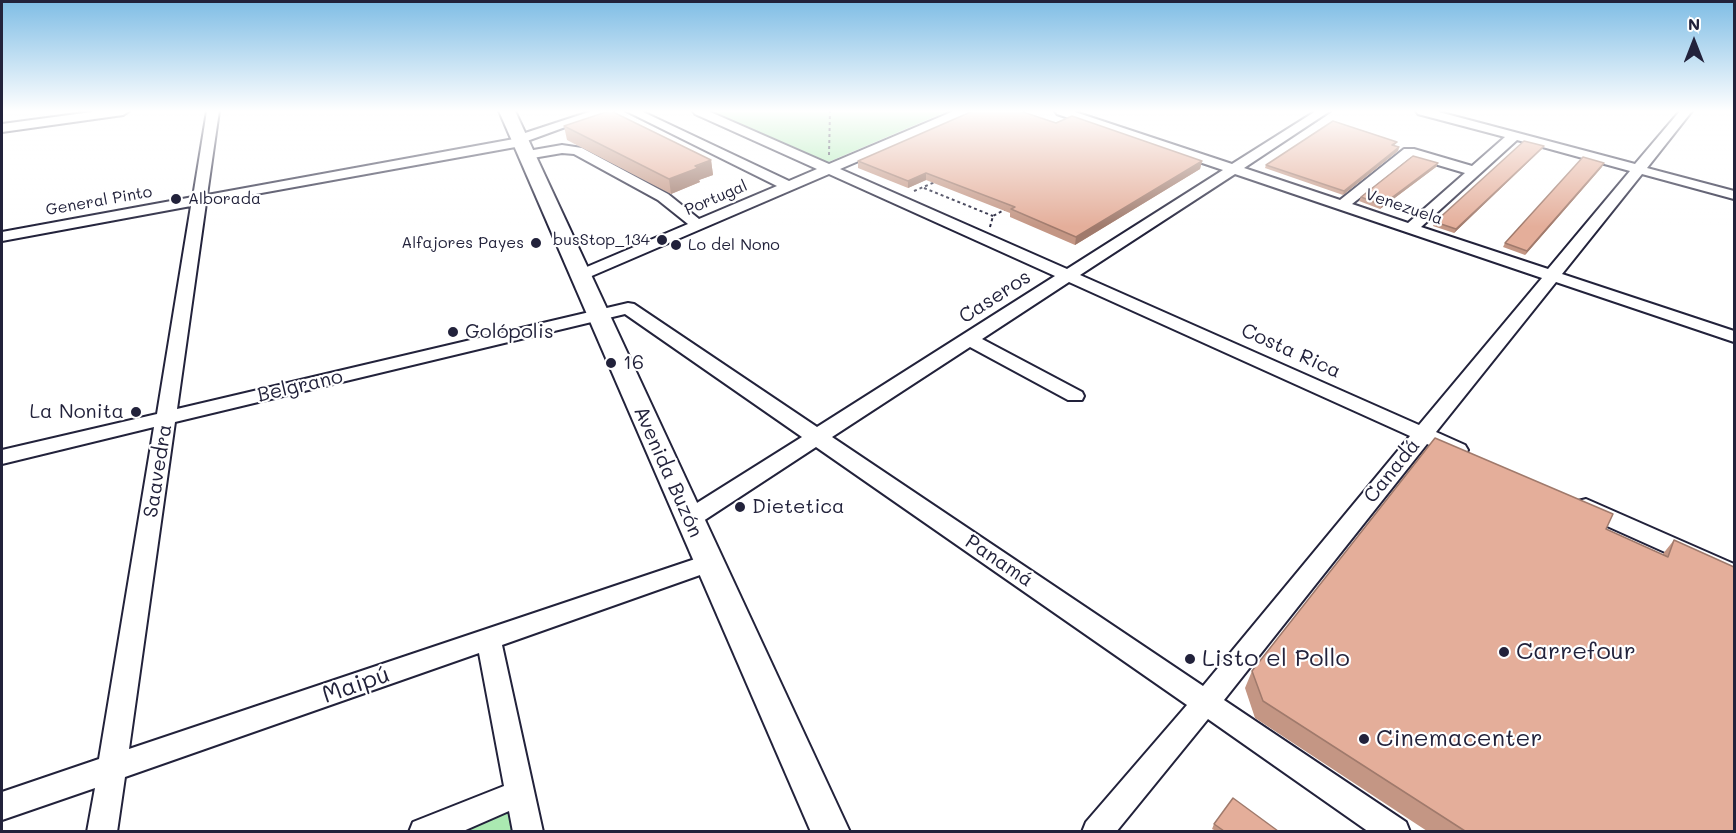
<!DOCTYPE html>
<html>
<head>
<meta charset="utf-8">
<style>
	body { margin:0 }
	#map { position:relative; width:1736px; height:833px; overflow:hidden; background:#fff; font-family:Mali,sans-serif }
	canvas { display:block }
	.frame { position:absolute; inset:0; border:3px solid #22223b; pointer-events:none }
	.north { position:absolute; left:1664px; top:12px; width:60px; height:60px; -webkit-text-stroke:4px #fff; paint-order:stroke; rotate:0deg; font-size:16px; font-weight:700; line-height:24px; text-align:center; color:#22223b }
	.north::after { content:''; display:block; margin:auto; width:21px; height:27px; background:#22223b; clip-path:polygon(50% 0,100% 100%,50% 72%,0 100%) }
</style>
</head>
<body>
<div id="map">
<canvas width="1736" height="833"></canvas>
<div class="frame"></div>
<div class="north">N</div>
</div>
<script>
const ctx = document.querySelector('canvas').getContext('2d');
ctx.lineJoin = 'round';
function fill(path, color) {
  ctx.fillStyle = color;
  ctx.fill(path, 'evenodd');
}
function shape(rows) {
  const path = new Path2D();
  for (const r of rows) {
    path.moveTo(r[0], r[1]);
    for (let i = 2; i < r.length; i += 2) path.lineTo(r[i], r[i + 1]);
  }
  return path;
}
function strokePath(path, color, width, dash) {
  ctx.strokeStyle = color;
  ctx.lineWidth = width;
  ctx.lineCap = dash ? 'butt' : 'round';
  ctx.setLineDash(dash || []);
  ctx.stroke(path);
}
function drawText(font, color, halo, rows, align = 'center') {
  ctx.font = font + ' Mali,sans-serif';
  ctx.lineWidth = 4.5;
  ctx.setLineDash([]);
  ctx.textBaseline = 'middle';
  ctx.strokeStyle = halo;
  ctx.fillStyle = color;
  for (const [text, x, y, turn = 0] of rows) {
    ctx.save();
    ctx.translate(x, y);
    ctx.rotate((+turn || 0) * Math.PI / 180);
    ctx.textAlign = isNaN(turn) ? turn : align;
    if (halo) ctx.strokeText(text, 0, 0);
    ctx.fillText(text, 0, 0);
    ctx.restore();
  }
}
const green = shape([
	[708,111,948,111,826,163],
	[513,809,517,831,457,831]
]);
const path = shape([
	[829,155,830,111],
	[924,188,993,216],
	[914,191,935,182],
	[990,227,993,216,1008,208]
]);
const minor = shape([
	[99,111,129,111,123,115,2,132,2,124,99,111],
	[207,111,219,111,207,195,514,139,516,136,592,111,609,111,527,141,525,145,521,146,206,203,177,409,628,303,634,304,817,427,1055,276,829,174,587,278,575,278,573,275,575,272,688,224,658,200,574,154,562,153,527,159,522,158,520,155,522,152,562,145,582,148,668,194,699,219,777,186,626,111,641,111,789,181,817,169,695,114,693,111,708,111,829,164,954,111,970,111,968,114,840,169,1067,269,1223,170,1057,114,1055,111,1072,111,1232,164,1316,111,1330,111,1244,168,1340,200,1404,149,1414,149,1472,166,1505,137,1418,114,1416,111,1435,111,1635,164,1680,111,1692,111,1647,168,1734,191,1734,199,1642,174,1562,274,1734,331,1734,342,1556,282,1436,432,1465,445,1468,450,1465,455,1458,457,1451,455,1427,444,1224,700,1406,822,1410,832,1369,832,1208,719,1116,832,1082,832,1086,822,1187,705,816,447,697,525,689,527,681,525,678,519,681,513,802,437,625,314,175,422,129,749,701,557,709,554,717,557,721,563,717,569,502,645,543,832,513,832,509,811,461,832,409,832,413,822,504,786,479,653,125,777,117,832,87,832,95,788,2,820,2,792,99,759,154,427,2,464,2,450,157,414,191,206,2,241,2,232,193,197,207,111],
	[1517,140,1630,171,1548,269,1421,227,1517,140],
	[1411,157,1465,173,1408,223,1352,204,1411,157],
	[1235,174,1542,278,1419,425,1080,275,1235,174],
	[1069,282,1410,436,1203,686,832,437,970,347,1068,400,1082,400,1084,396,1082,392,982,339,1069,282],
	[1586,499,1734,564,1734,583,1578,513,1575,507,1578,501,1586,499]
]);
const major = shape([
	[499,111,515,111,850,832,811,832,499,111]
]);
const wall = shape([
	[1056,123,1202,161,1200,169,1075,245,1010,217,1010,213,926,180,908,188,858,168,858,161],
	[564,126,711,160,713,175,699,180,700,182,671,194,567,140],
	[1397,142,1394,146,1399,147,1398,151,1343,195,1265,168,1266,165],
	[1544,146,1542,149,1454,233,1433,226,1435,222],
	[1438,163,1436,167,1380,209,1359,201,1361,197],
	[1602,167,1525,255,1503,247,1505,243],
	[1606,529,1662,555,1674,540,1734,831,1427,831,1255,718,1245,688,1252,671],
	[1214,824,1278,831,1216,831,1212,829]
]);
const shadedWall = shape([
	[1544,146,1542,149,1454,233,1456,229],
	[1399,147,1398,151,1343,195,1344,191],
	[711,160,713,175,699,180,700,182,671,194,669,179],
	[1202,161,1200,169,1075,245,1076,237],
	[1438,163,1436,167,1380,209,1382,205],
	[1604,163,1602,167,1525,255,1527,251],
	[926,173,926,180,908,188,908,181]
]);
const building = shape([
	[609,111,611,111,711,160,695,166,698,168,669,179,564,126,609,111],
	[973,111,1020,111,1056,123,1072,116,1202,161,1076,237,1011,209,1015,207,926,173,908,181,858,161,973,111],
	[1333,121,1397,142,1392,145,1399,147,1344,191,1266,165,1333,121],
	[1524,141,1544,146,1456,229,1435,222,1524,141],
	[1413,156,1438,163,1382,205,1361,197,1413,156],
	[1583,157,1604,163,1527,251,1505,243,1583,157],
	[1435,438,1613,514,1606,529,1668,557,1674,540,1734,567,1734,831,1465,831,1263,701,1252,671,1435,438],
	[1233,798,1278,831,1224,831,1214,824,1233,798]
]);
const markers = [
	[176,199,6,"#22223b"],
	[662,240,6,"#22223b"],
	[536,243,6,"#22223b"],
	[676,245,6,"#22223b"],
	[453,332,6,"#22223b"],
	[611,363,6,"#22223b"],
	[136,412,6,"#22223b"],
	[740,507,6,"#22223b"],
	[1504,652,6,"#22223b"],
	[1190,659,6,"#22223b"],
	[1364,739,6,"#22223b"]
];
const farStreetnames = [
	["Portugal",716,198,-23],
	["General Pinto",99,201,-10],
	["Venezuela",1404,207,19]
];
const farPoinames = [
	["Alborada",188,199],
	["busStop_134",650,240,"right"],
	["Alfajores Payes",524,243,"right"],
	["Lo del Nono",688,245]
];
const streetNames = [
	["Caseros",995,297,-33],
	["Costa Rica",1291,351,24],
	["Belgrano",300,386,-13],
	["Saavedra",158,471,-81],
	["Canadá",1392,471,-51],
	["Avenida Buzón",668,472,66],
	["Panamá",999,561,34]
];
const poiNames = [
	["Golópolis",465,332],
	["16",623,363],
	["La Nonita",124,412,"right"],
	["Dietetica",752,507]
];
const nearPoinames = [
	["Carrefour",1516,652],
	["Listo el Pollo",1202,659],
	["Cinemacenter",1376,739]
];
const nearStreetnames = [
	["Maipú",356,685,-19]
];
fill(green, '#aae9b1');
strokePath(minor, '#22223b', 4);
strokePath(major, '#22223b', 4);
strokePath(path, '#22223b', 2, [3, 3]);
fill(minor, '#fff');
fill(major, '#fff');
fill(wall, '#c49684');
fill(shadedWall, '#a07a6c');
fill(building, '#e4ae9a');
strokePath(building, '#a07a6c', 1.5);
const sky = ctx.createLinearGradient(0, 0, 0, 227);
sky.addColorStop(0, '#7fbde5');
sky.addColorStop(0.49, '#fff');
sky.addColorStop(1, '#ffffff00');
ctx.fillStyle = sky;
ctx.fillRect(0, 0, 1736, 227);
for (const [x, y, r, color] of markers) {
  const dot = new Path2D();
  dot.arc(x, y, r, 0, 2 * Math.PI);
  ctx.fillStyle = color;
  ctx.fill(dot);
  strokePath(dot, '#fff', 2);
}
drawText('16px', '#22223b', '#fff', farStreetnames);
drawText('16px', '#22223b', '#fff', farPoinames, 'left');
drawText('20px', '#22223b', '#fff', streetNames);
drawText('20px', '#22223b', '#fff', poiNames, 'left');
drawText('24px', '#22223b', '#fff', nearPoinames, 'left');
drawText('24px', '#22223b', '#fff', nearStreetnames);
</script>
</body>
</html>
